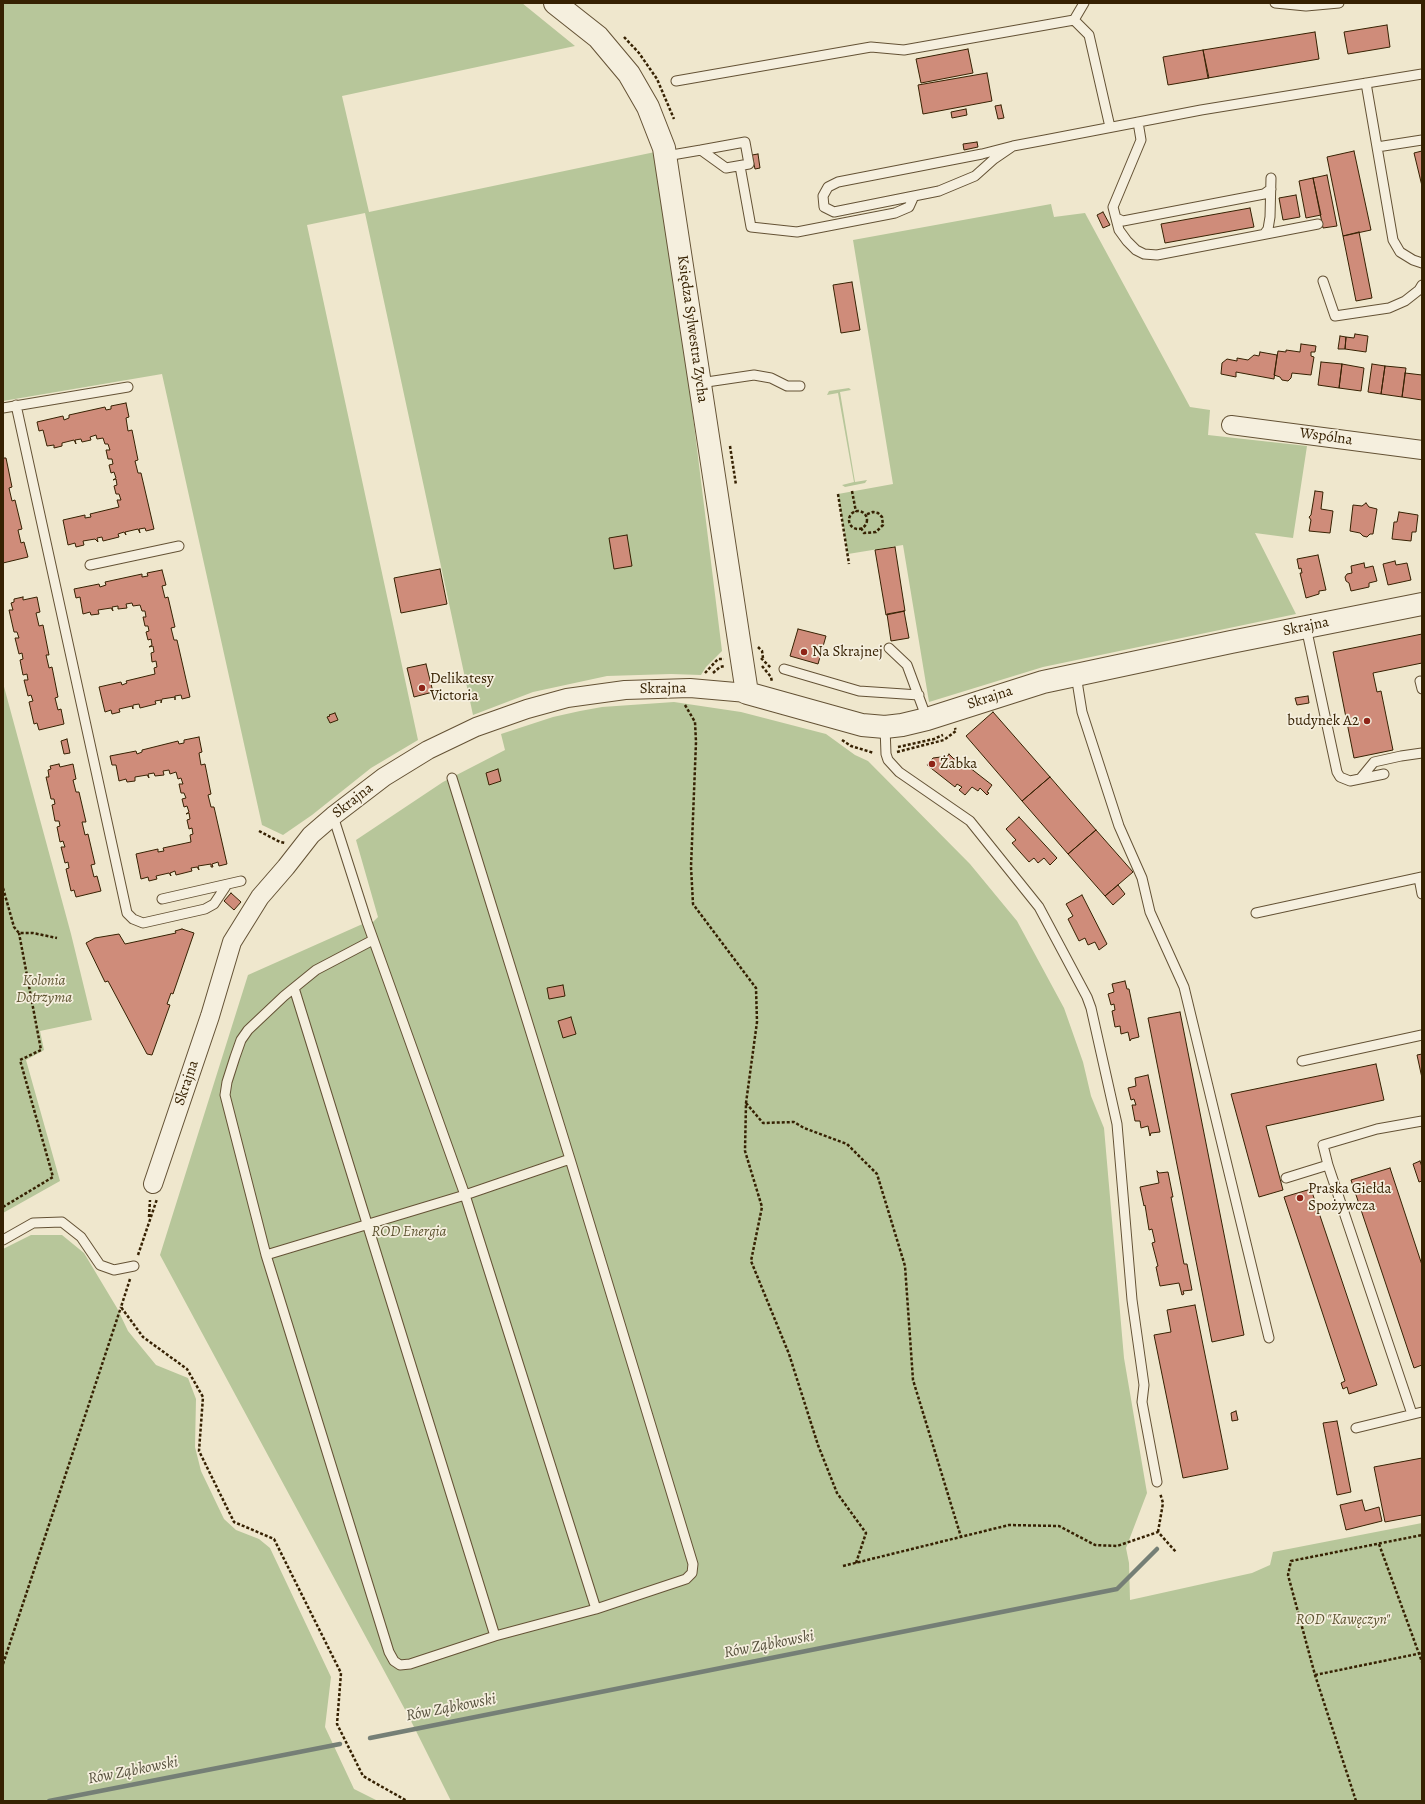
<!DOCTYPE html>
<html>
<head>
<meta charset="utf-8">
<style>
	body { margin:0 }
	#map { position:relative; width:1425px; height:1804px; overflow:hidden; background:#efe7cd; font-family:Alegreya,serif }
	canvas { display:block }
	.frame { position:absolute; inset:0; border:4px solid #362102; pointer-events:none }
</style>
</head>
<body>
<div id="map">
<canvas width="1425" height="1804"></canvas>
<div class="frame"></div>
</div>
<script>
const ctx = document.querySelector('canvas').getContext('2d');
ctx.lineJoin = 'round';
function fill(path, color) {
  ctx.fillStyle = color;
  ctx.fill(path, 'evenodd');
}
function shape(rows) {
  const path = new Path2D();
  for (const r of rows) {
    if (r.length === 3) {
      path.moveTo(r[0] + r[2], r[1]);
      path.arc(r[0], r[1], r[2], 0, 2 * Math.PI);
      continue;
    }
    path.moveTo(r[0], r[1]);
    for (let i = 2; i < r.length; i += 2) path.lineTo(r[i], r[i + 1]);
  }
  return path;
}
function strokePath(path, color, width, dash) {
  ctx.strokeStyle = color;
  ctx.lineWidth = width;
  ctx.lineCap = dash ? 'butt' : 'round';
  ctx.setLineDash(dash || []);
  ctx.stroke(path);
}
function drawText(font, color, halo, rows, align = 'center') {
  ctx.font = font + ' Alegreya,serif';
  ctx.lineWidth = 3.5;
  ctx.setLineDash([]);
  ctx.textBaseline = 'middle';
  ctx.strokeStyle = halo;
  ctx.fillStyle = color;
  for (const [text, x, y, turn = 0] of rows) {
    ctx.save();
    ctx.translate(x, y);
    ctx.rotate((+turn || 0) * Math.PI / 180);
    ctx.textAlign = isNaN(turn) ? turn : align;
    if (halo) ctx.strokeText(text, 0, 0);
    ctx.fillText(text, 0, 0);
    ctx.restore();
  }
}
const green = shape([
	[3,3,522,3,575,46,342,96,369,212,655,152,678,295,722,651,706,667,701,675,671,674,607,676,533,692,473,715,365,213,307,225,418,740,371,768,312,815,283,835,262,825,162,374,3,401],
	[1051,204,1054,217,1085,213,1190,407,1210,410,1208,435,1307,446,1293,538,1255,533,1296,614,1043,667,929,702,903,545,848,554,838,494,893,484,853,240],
	[849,388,851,390,840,392,855,482,867,480,865,483,845,487,842,485,854,482,838,393,827,395,829,391],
	[3,683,71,934,92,1020,40,1031,44,1050,26,1060,60,1181,3,1213],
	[674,702,741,712,826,734,855,755,868,761,970,864,1017,921,1064,1008,1083,1062,1091,1096,1104,1128,1124,1358,1147,1493,1126,1548,1129,1563,1130,1600,1252,1573,1270,1565,1273,1552,1422,1523,1422,1801,451,1801,409,1717,160,1255,248,975,367,922,373,922,378,917,356,840,443,782,505,750,501,734,553,717,580,711,602,707],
	[31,1235,62,1235,84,1253,117,1308,128,1331,156,1365,188,1378,196,1399,195,1447,201,1471,224,1519,236,1530,259,1539,270,1548,331,1677,325,1727,354,1789,378,1801,3,1801,3,1249]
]);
const stream = shape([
	[370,1738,1117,1589,1157,1549],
	[49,1801,340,1744]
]);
const building = shape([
	[1387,25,1390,47,1348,54,1344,32,1387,25],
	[1315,32,1319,59,1208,78,1203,50,1315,32],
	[968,49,973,73,921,83,916,59,968,49],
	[1203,50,1209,78,1168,85,1163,57,1203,50],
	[987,73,992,101,923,114,918,85,987,73],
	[1001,105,1004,118,998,119,995,106,1001,105],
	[966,109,967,115,952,118,951,112,966,109],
	[977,142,978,147,964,150,963,144,977,142],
	[1354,151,1371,230,1343,236,1327,157,1354,151],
	[1422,151,1422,186,1414,153,1422,151],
	[758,154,760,168,755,169,752,155,758,154],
	[1327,175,1337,226,1323,228,1313,178,1327,175],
	[1313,178,1321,215,1306,218,1299,181,1313,178],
	[1296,195,1300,217,1283,220,1279,198,1296,195],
	[1250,208,1254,227,1165,243,1161,224,1250,208],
	[1103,212,1110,225,1103,228,1097,215,1103,212],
	[1359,232,1372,298,1356,301,1343,236,1359,232],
	[852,282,860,330,841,333,833,285,852,282],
	[1355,334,1368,336,1366,352,1345,349,1346,337,1354,338,1355,334],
	[1340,336,1346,337,1345,349,1338,349,1340,336],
	[1301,344,1316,346,1315,352,1311,352,1311,356,1314,357,1311,375,1292,373,1291,378,1288,381,1282,380,1280,377,1274,375,1278,351,1286,352,1286,350,1300,352,1301,344],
	[1260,352,1277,355,1274,379,1236,372,1236,377,1221,374,1222,363,1227,359,1237,361,1237,358,1248,360,1254,355,1259,356,1260,352],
	[1321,362,1342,364,1339,388,1318,385,1321,362],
	[1342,364,1364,368,1361,391,1339,388,1342,364],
	[1372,364,1385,366,1381,394,1368,392,1372,364],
	[1385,366,1406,368,1402,397,1381,394,1385,366],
	[1405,373,1422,375,1422,400,1402,397,1405,373],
	[126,403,129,417,126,418,128,431,132,430,138,460,135,461,138,473,141,473,154,529,146,531,145,528,139,529,140,533,138,529,125,532,126,535,124,532,118,534,119,537,103,541,102,537,97,538,98,542,95,539,83,541,84,545,76,547,75,543,68,545,63,520,85,515,85,518,91,517,90,514,119,507,117,500,121,500,119,494,116,494,114,486,117,485,116,479,113,480,116,478,114,472,111,473,109,465,113,464,112,459,108,459,106,450,110,450,108,444,105,444,103,438,97,439,96,435,90,437,91,440,82,442,81,439,75,440,76,444,74,440,62,443,62,446,54,448,54,445,47,446,43,430,39,431,37,422,63,416,64,420,69,418,69,415,105,407,106,410,111,409,111,406,126,403],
	[3,458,6,458,12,487,9,488,12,501,15,500,22,529,18,530,21,543,24,542,28,557,3,563,3,458],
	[1315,491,1323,492,1321,509,1333,511,1330,533,1309,531,1311,520,1309,517,1311,515,1315,491],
	[1366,503,1369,507,1377,509,1373,534,1370,534,1367,537,1363,536,1360,533,1350,531,1353,505,1362,506,1366,503],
	[1399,512,1418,515,1416,532,1412,532,1411,541,1392,539,1394,522,1397,522,1399,512],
	[627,535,632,566,614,569,609,538,627,535],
	[895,547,905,611,886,615,875,550,895,547],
	[1318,555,1326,590,1319,591,1319,594,1306,598,1300,573,1302,573,1301,568,1299,569,1297,559,1318,555],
	[1395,561,1396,565,1407,563,1411,580,1388,585,1383,564,1395,561],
	[1364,563,1365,568,1373,566,1377,581,1369,583,1369,587,1351,591,1349,583,1346,581,1345,577,1347,574,1352,573,1351,566,1364,563],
	[440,569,447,604,401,613,394,578,440,569],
	[162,570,166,585,162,586,165,598,168,597,175,627,171,628,174,640,177,640,190,697,182,699,181,695,175,696,175,700,175,697,162,699,161,703,161,700,155,701,156,704,140,708,139,704,133,705,133,709,132,706,119,709,120,712,112,714,111,710,105,712,99,687,121,682,122,685,127,683,126,681,155,674,154,668,157,667,156,661,152,662,151,653,154,652,153,646,149,647,152,645,151,639,148,640,146,632,149,631,148,626,145,626,143,617,146,617,145,611,142,611,140,605,133,606,132,603,126,604,127,608,118,609,118,606,112,607,113,611,111,608,98,610,99,614,91,615,90,612,83,614,80,597,76,598,74,589,99,584,100,587,106,585,105,582,142,574,142,577,148,576,147,573,162,570],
	[23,597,23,600,37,597,40,612,36,613,39,626,43,625,49,655,46,655,49,668,52,667,58,697,55,698,58,710,61,709,64,724,39,730,37,723,34,724,29,702,33,701,31,695,28,696,24,680,28,680,27,674,23,675,20,660,23,659,22,653,19,654,15,638,19,638,17,632,14,632,9,610,13,610,11,603,14,602,14,599,23,597],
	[904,611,909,638,891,641,887,614,904,611],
	[798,629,826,636,818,664,790,656,798,629],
	[1422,634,1422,663,1373,673,1377,692,1381,691,1393,750,1354,758,1333,652,1422,634],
	[426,664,433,692,414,697,407,668,426,664],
	[1308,696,1309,703,1297,705,1295,698,1308,696],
	[993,712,1050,777,1022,801,966,736,993,712],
	[335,713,338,720,330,723,327,717,330,716,329,715,335,713],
	[199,737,202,752,199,753,201,765,205,764,211,794,208,795,211,807,214,807,227,864,219,866,218,862,212,864,213,867,211,867,211,864,198,866,199,870,197,867,191,868,192,871,176,875,175,871,170,873,171,876,169,873,156,876,157,879,149,881,148,877,141,879,136,854,158,849,158,852,164,851,163,848,191,842,190,835,193,834,192,828,189,829,187,820,190,819,189,813,186,814,189,812,187,806,184,807,182,799,186,798,184,793,181,793,179,784,183,784,181,778,178,779,176,772,170,774,169,770,163,771,164,775,155,776,154,773,148,774,149,778,147,775,135,777,135,781,127,782,126,779,119,781,116,765,112,765,110,756,136,751,137,754,142,752,142,750,178,741,179,744,184,743,184,740,199,737],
	[67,739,70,753,64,754,61,741,67,739],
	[949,754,954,759,956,757,992,785,987,792,989,793,987,795,980,788,978,791,972,787,965,795,959,790,962,787,957,784,955,787,927,765,933,758,941,757,945,760,949,754],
	[59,764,60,767,73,764,76,779,73,780,76,792,79,792,86,822,82,822,85,835,88,834,95,864,91,865,94,877,97,876,101,891,76,897,74,890,71,891,66,869,69,868,68,862,65,863,61,847,65,847,63,841,60,842,57,827,60,826,59,821,55,821,52,805,55,804,54,799,51,799,46,777,49,777,48,770,51,769,50,766,59,764],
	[498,769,501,781,489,785,486,773,498,769],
	[1050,777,1096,830,1068,854,1022,801,1050,777],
	[1019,817,1057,858,1050,865,1044,858,1038,863,1034,858,1029,862,1012,843,1016,840,1006,829,1019,817],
	[1096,830,1133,872,1105,896,1068,854,1096,830],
	[1118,885,1125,894,1113,905,1105,896,1118,885],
	[231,893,241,902,234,910,224,901,231,893],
	[1082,895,1107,944,1099,950,1095,942,1088,945,1085,938,1079,941,1068,919,1073,916,1066,904,1082,895],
	[182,929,194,933,173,994,171,993,167,1004,170,1005,152,1055,147,1054,108,981,105,982,86,943,95,938,119,934,125,944,176,933,175,931,182,929],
	[1125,981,1127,989,1129,989,1139,1037,1131,1039,1130,1041,1128,1032,1121,1034,1120,1026,1115,1027,1112,1011,1115,1010,1114,1004,1111,1005,1108,994,1114,992,1112,984,1125,981],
	[563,985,565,996,549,999,547,988,563,985],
	[1180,1012,1244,1335,1212,1342,1148,1018,1180,1012],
	[571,1017,576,1034,563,1038,558,1021,571,1017],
	[1422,1054,1422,1078,1417,1055,1422,1054],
	[1376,1064,1384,1100,1266,1126,1283,1190,1259,1197,1231,1094,1376,1064],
	[1148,1075,1160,1132,1151,1133,1150,1136,1148,1126,1141,1128,1140,1121,1135,1121,1132,1105,1136,1105,1134,1099,1131,1100,1128,1088,1136,1086,1135,1078,1148,1075],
	[1420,1161,1422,1167,1422,1181,1419,1182,1413,1164,1420,1161],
	[1390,1168,1422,1265,1422,1365,1414,1368,1351,1180,1390,1168],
	[1157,1171,1159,1173,1168,1172,1173,1197,1171,1197,1184,1264,1187,1264,1192,1290,1183,1291,1184,1294,1182,1295,1179,1283,1160,1286,1156,1267,1158,1266,1152,1243,1155,1242,1152,1229,1149,1230,1145,1205,1144,1206,1140,1187,1159,1183,1157,1171],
	[1311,1189,1377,1385,1349,1394,1347,1387,1343,1389,1341,1383,1345,1381,1284,1197,1311,1189],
	[1195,1305,1228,1469,1183,1478,1154,1335,1171,1332,1167,1310,1195,1305],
	[1236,1411,1238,1420,1232,1421,1231,1413,1236,1411],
	[1337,1421,1351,1492,1337,1495,1323,1423,1337,1421],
	[1422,1458,1422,1515,1385,1522,1374,1467,1422,1458],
	[1362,1500,1365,1511,1379,1507,1382,1521,1346,1530,1340,1505,1362,1500]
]);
const path = shape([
	[624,37,639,53,657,79,674,119],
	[730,446,736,485],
	[852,491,856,512],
	[838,494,849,564],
	[858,520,9],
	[861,528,864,533,876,532,883,525,882,517,878,513,873,512,865,515],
	[758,647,762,651,763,658],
	[761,658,771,668],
	[762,666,771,677,772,682],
	[705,673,718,659,724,659],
	[713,673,720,667,725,666],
	[685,705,695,722,696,742,691,867,693,904,756,988,757,1022,746,1103,745,1151,762,1207,751,1261,789,1354,818,1445,837,1493,866,1533,856,1563],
	[842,740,851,746,874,753],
	[898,747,934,739,943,735],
	[897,752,944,740,956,731,955,728],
	[259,831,280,842,285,843],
	[3,888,14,927,19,933,33,933,57,938],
	[746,1103,763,1123,794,1122,804,1128,847,1144,877,1174,905,1266,913,1380,961,1537],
	[3,1207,53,1177,20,1060,41,1050,19,933],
	[149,1217,150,1200],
	[138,1255,157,1199],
	[130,1279,121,1307,143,1337,187,1369,203,1397,199,1451,234,1522,274,1539,341,1673,337,1724,363,1776,407,1801],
	[1158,1532,1163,1503,1160,1493],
	[1379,1544,1422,1662],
	[843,1566,1009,1525,1059,1526,1095,1545,1117,1546,1158,1532,1176,1552],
	[3,1664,121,1307],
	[1315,1675,1422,1653],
	[1356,1801,1315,1675,1288,1575,1291,1561,1422,1535]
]);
const service = shape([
	[1275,3,1306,6,1339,3],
	[1074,20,1089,35,1110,127],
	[676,81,871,47,904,50,1074,20,1084,3],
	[1366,83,1393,240,1400,252,1413,260,1422,263],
	[1138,122,1141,140,1113,207,1119,230,1127,241,1136,250,1144,254,1157,255,1318,224],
	[1013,146,994,159,975,176,939,191,834,212,824,207,823,196,828,187,838,182,982,154,1013,146,1045,140,1201,110,1422,74],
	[1377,147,1422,140],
	[666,156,701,150,726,168,749,164,745,142,701,150],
	[740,166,751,227,797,232,895,213,909,207,914,196],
	[1116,218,1123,221,1264,194,1271,189],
	[1265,233,1268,229,1270,217,1271,178],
	[1323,281,1335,316,1389,308,1405,301,1419,290,1422,285],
	[700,383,754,375,771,378,787,386,800,386],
	[16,405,127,913,133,919,143,923,205,909,214,904,226,886],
	[3,408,128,387],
	[90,565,179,546],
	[1306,627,1337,772,1340,777,1350,781,1384,774],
	[889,648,907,665,927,719],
	[784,669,859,691,919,695],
	[1076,675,1082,712,1119,826,1142,878,1150,912,1184,987,1269,1338],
	[1420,681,1422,689],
	[885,727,886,754,888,760,899,772,970,821,1039,907,1087,997,1091,1008,1117,1124,1132,1300,1144,1385,1142,1402,1157,1482],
	[1360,779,1374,762,1401,756,1422,753],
	[333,816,367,922,465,1195,596,1609],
	[1419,878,1422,894],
	[162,899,241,881],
	[1256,913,1422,877],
	[373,940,316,970,284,996,248,1030,241,1040,235,1057,227,1082,225,1095,266,1255,389,1652,394,1661,400,1665,410,1664,495,1636,596,1609,686,1579,692,1573,693,1564,570,1159,452,778],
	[294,988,495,1636],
	[1302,1061,1422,1035],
	[1328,1165,1323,1145,1377,1129,1422,1121],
	[1286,1178,1328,1165,1412,1414],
	[3,1240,33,1223,62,1222,81,1237,100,1265,114,1270,134,1266],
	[266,1255,465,1195,570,1159],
	[1356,1428,1422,1412]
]);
const minor = shape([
	[1231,425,1422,450],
	[153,1184,210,1016,232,942,260,897,286,867,311,835,333,816,384,777,428,750,476,727,527,709,567,698,625,690,690,688,747,693]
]);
const tertiary = shape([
	[555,3,598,37,629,74,648,107,664,148,747,693,862,725,885,727,902,725,927,719,1043,682,1231,642,1422,604]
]);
const markers = [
	[804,652,4,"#8f2418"],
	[422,688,4,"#8f2418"],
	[1367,721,4,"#8f2418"],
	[932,764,4,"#8f2418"],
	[1300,1198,4,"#8f2418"]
];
const streetNames = [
	["Księdza Sylwestra Zycha",692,329,82],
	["Wspólna",1326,437,8],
	["Skrajna",1306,627,-12],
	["Skrajna",663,689,-1],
	["Skrajna",990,698,-18],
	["Skrajna",353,801,-38],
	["Skrajna",187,1083,-71]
];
const poiNames = [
	["Na Skrajnej",812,652],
	["Delikatesy",430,679],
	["Victoria",430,696],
	["budynek A2",1359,721,"right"],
	["Żabka",940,764],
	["Praska Giełda",1308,1189],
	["Spożywcza",1308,1206]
];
const parkNames = [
	["Kolonia",44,981],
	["Dotrzyma",44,998],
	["ROD Energia",409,1232],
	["ROD \"Kawęczyn\"",1343,1620]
];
const waterNames = [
	["Rów Ząbkowski",769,1645,-11],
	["Rów Ząbkowski",451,1708,-11],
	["Rów Ząbkowski",133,1771,-11]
];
fill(green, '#b7c69a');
strokePath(stream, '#757f76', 4.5);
fill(building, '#cf8c7a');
strokePath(building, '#362102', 1);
strokePath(service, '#645235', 11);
strokePath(minor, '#645235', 20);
strokePath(tertiary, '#645235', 24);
strokePath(path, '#362102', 2.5, [3, 2]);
strokePath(service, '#f5efde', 9);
strokePath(minor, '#f5efde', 18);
strokePath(tertiary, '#f5efde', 22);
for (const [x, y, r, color] of markers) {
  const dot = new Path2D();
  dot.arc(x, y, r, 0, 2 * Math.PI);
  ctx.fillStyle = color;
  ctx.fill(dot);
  strokePath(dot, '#f5efde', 1.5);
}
drawText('15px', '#362102', '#f5efde', streetNames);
drawText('15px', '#362102', '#f5efde', poiNames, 'left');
drawText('italic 15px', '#5d5330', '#f5efde', parkNames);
drawText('italic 16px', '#56503c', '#f5efde', waterNames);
</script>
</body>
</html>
